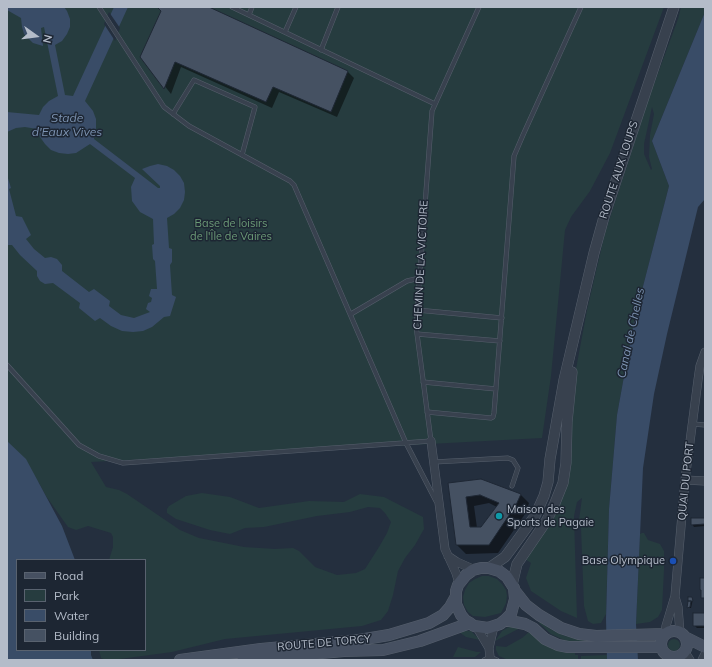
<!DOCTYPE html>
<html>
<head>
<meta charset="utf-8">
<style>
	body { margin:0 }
	#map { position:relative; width:712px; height:667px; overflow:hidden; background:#242f3e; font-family:Mulish,sans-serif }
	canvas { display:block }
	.frame { position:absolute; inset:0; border:8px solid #b4bcc9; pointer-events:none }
	.legend { position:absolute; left:16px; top:559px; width:130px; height:92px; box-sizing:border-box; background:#1d2633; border:1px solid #59626f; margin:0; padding:5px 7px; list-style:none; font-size:12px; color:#b4bcc9 }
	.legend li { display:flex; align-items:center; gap:8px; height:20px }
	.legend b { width:20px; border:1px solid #59626f }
	.north { position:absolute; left:16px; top:16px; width:40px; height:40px; -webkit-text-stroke:3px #1d2633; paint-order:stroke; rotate:104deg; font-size:11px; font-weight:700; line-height:16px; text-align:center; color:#b4bcc9 }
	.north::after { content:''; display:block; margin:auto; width:14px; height:18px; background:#b4bcc9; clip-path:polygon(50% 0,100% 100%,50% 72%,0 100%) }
</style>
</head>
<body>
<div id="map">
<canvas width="712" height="667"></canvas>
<div class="frame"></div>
<ul class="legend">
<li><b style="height:5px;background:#465061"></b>Road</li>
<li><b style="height:11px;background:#263c3f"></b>Park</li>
<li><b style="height:11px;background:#394c67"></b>Water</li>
<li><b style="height:11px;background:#455162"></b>Building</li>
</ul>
<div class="north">N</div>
</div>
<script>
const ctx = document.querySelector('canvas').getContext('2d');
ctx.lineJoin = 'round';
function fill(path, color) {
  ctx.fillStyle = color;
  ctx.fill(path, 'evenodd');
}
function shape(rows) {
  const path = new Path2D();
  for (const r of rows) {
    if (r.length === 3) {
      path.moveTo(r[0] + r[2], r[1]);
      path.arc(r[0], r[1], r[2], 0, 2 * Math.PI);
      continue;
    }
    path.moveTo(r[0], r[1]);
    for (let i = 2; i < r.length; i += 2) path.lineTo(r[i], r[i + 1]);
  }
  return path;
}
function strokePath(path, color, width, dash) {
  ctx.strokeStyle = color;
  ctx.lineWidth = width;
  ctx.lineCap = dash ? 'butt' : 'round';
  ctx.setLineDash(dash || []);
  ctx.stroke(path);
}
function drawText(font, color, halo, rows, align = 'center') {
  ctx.font = font + ' Mulish,sans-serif';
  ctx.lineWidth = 3;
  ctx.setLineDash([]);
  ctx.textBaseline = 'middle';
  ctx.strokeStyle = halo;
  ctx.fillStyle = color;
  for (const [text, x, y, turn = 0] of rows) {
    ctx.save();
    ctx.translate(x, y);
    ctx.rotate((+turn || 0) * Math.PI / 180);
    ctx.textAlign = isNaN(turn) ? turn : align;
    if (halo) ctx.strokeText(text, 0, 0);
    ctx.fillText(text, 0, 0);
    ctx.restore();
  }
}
const green = shape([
	[7,7,664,7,610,153,590,191,571,217,565,230,551,376,542,438,91,462,106,487,119,490,127,494,180,530,199,538,244,547,275,549,293,548,299,551,315,567,337,575,356,573,365,569,379,547,387,533,391,522,385,513,380,508,368,507,350,512,317,516,264,527,245,528,230,534,210,530,176,519,167,513,167,509,169,506,186,496,202,493,230,497,259,508,309,501,344,502,360,494,384,497,423,517,424,529,415,545,405,558,398,571,393,595,388,611,381,620,362,626,225,639,172,652,112,660,106,660,101,658,99,650,145,650,145,560,109,560,113,547,113,537,111,533,88,526,76,530,68,527,46,496,39,483,7,467],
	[681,7,705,7,705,12,652,141,669,186,634,321,617,415,609,509,606,614,601,623,593,624,588,621,584,606,581,528,579,520,582,498,577,502,574,516,577,618,561,611,531,591,526,578,531,563,525,559,556,513,562,499,566,485,571,417,576,369,587,310,605,233,650,95,678,19],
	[652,107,654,114,650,135,649,157,652,169,651,170,644,154,644,144],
	[642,533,644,533,648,540,660,544,664,551,664,570,662,610,658,617,650,622,636,624,640,534],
	[482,576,489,576,497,579,502,584,506,590,507,596,506,603,501,613,485,617,473,616,468,612,464,605,463,597,465,590,469,583,475,579],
	[540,622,550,629,565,636,579,639,597,639,597,645,571,643,564,640,551,634,539,623],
	[512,625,522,627,495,641,502,631],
	[463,631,471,631,480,640,466,637,459,632],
	[529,632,539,641,554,649,558,651,575,651,575,655,578,655,578,660,508,660,499,656,496,650,496,646,506,647,522,638],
	[674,645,6],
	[458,647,477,652,481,652,475,657,453,657],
	[607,655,607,660,581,660,581,656]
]);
const water = shape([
	[7,7,64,7,67,11,70,19,70,27,67,34,62,41,55,45,65,95,73,96,114,7,128,7,85,101,93,111,96,119,96,128,94,139,158,188,160,188,160,186,142,169,150,166,158,164,167,166,174,170,180,176,184,183,185,192,184,200,180,208,174,214,167,218,169,248,172,249,172,262,170,265,172,295,176,297,170,316,164,317,152,327,143,331,133,332,122,331,111,326,100,318,95,321,79,308,80,303,53,283,45,284,40,281,37,276,37,271,20,255,12,245,7,245,7,175,11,188,9,189,16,216,22,217,31,235,26,239,34,249,45,258,51,257,57,259,62,265,62,271,89,292,94,289,110,301,109,306,121,315,134,318,150,312,146,309,148,303,151,302,152,298,149,296,151,289,157,289,155,261,153,259,152,245,154,244,153,219,140,212,132,201,131,187,135,178,90,144,76,153,68,154,59,153,51,150,45,144,40,137,37,129,25,127,16,128,7,132,7,112,39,115,43,107,49,101,58,96,44,27,41,28,43,46,33,43,24,34,22,27,21,18,7,10],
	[705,12,705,199,698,207,667,334,654,394,643,468,636,624,638,660,607,660,606,619,609,509,617,415,634,321,669,186,652,141],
	[7,441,26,459,62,526,75,560,17,560,17,650,91,650,91,655,93,660,7,660]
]);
const pier = shape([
	[109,12,120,28,115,41,104,24]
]);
const shadow = shape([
	[158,7,207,7,348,72,354,78,337,117,279,92,272,108,181,67,171,94,141,56,162,11],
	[449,484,520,494,529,503,525,514,498,553,466,554,457,545],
	[489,503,497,507,482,528,477,528,474,506],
	[705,519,705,526,694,527,692,524],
	[692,598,693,599,691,608,689,608,688,607],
	[705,614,705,628,697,628,694,625]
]);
const building = shape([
	[157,7,209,7,348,71,331,112,273,87,266,102,175,62,164,89,140,57,161,11,157,7],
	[481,479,521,494,516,505,489,545,456,545,448,483,481,479],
	[480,495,499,503,481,527,470,527,466,497,480,495],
	[691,518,705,518,705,524,691,525,691,518],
	[700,578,705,578,705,598,701,598,701,590,700,590,700,578],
	[688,597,692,597,693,601,688,601,688,597],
	[688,601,691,601,690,607,687,608,688,601],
	[693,613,705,613,705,626,693,626,693,613]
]);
const service = shape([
	[99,7,164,107,189,126,290,181,294,185,406,443,436,501],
	[232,7,435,104],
	[249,15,252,7],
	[285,32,296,7],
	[321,50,338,7],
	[173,114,194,80,255,107,242,155],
	[417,310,502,318],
	[351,314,407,281,420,278],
	[417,334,500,341],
	[7,365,79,445,99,456,123,463,431,441,416,326,432,111,479,7],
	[423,382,496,389],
	[427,412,491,418,493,417,494,413,514,156,523,135,581,7],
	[693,424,705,425],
	[434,462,508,458,513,460,518,468,512,486],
	[484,660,490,657,497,660]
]);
const minor = shape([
	[431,441,445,549,456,573,459,583],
	[685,480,705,481],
	[448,556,457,562,475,570],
	[675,597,678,607,680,633],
	[476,626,489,648,490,657],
	[665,634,666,626,675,596,685,480,698,380,700,366,705,352],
	[489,648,494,626],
	[684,651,690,660],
	[672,657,675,660],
	[702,660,705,654]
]);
const tertiary = shape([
	[489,568,505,557,511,549,535,516,544,496,548,482,550,459,564,380,594,253,604,217,674,7],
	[512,585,517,564,547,520,555,503,563,483,566,463,567,422,572,372]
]);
const secondary = shape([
	[515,591,526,605,539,615,561,628,579,634,596,636,665,634],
	[505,620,511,614,515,599,514,588,507,577,499,571,489,568,481,568,473,570,466,575,458,585,456,591,456,604,461,615,465,620,474,626,488,628,500,624,505,620,525,624,533,628,545,639,558,645,568,647,661,647],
	[674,644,13],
	[685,637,705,647],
	[180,660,261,649,359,640,389,635,429,623,443,615,450,607,455,598],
	[243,660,344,651,383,650,420,641,470,623]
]);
const markers = [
	[499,516,4,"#0f9aa8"],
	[673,561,4,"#1a4fb4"]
];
const streetNames = [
	["ROUTE AUX LOUPS",619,170,-72],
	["CHEMIN DE LA VICTOIRE",421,265,-87],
	["QUAI DU PORT",686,481,-84],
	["ROUTE DE TORCY",324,643,-5]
];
const parkNames = [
	["Base de loisirs",231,224],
	["de l'Île de Vaires",231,237]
];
const poiNames = [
	["Maison des",507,510],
	["Sports de Pagaie",507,523],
	["Base Olympique",665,561,"right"]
];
const waterNames = [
	["Stade",67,118],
	["d'Eaux Vives",67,132],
	["Canal de Chelles",631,333,-78]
];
fill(green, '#263c3f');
fill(water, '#394c67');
fill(pier, '#242f3e');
fill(shadow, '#0007');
fill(building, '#455162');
strokePath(building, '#1f2835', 1);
strokePath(service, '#565f6c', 5);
strokePath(minor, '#565f6c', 9);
strokePath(tertiary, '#565f6c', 11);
strokePath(secondary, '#565f6c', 12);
strokePath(service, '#38414e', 4);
strokePath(minor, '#38414e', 8);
strokePath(tertiary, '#38414e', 10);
strokePath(secondary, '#465061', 11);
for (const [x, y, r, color] of markers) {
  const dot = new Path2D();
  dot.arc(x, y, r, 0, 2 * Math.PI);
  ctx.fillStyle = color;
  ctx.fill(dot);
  strokePath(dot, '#1d2633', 1.5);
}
drawText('11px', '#b4bcc9', '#1d2633', streetNames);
drawText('11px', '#6b9a76', '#1d2633', parkNames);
drawText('11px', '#b4bcc9', '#1d2633', poiNames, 'left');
drawText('italic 12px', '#7c92b1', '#1d2633', waterNames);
</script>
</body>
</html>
